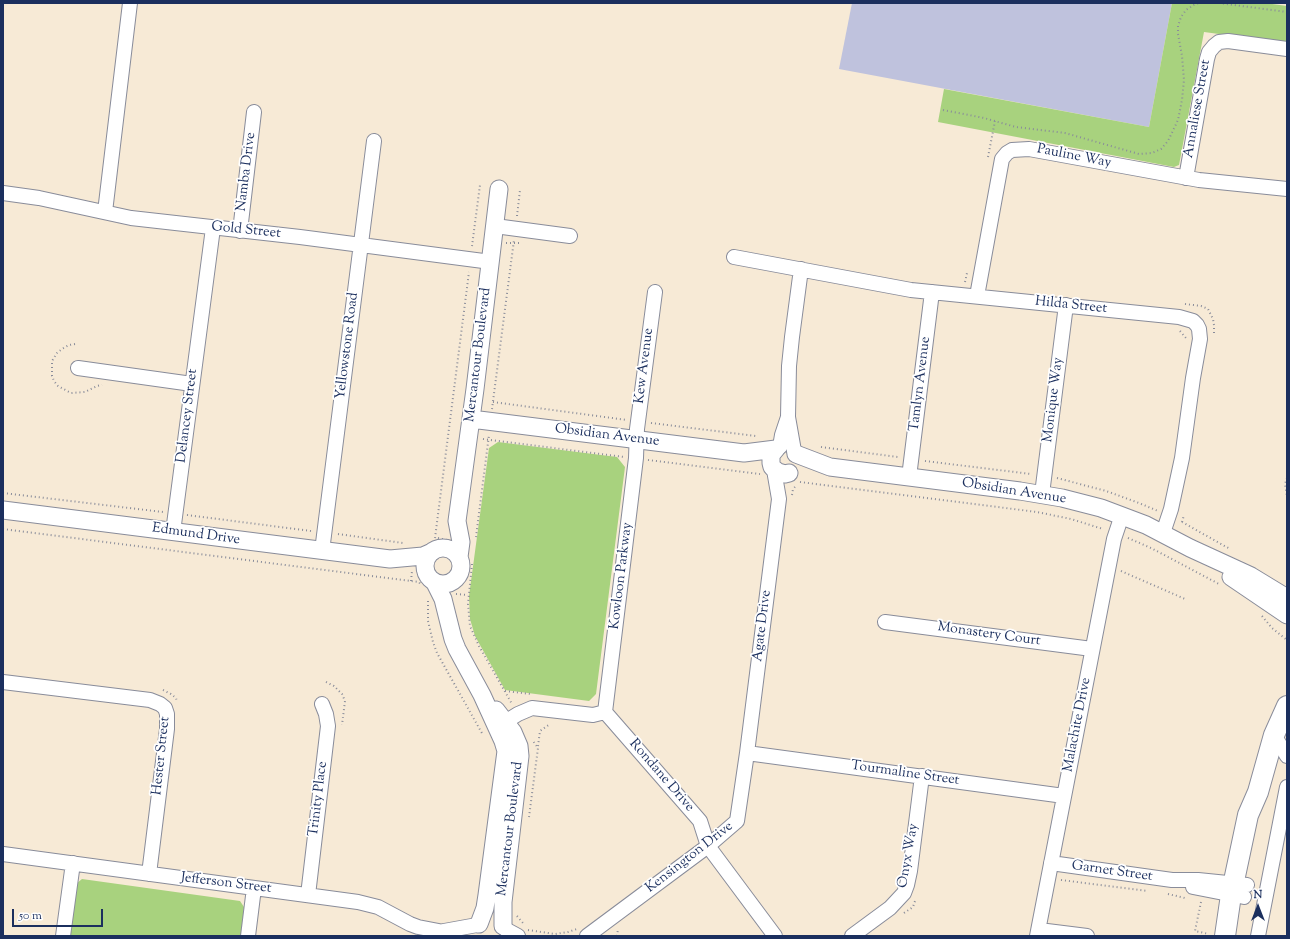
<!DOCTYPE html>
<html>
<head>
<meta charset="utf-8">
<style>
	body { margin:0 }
	#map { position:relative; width:1290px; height:939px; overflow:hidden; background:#f7ead6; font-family:"Sorts Mill Goudy",serif }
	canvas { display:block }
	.frame { position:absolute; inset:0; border:4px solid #1b2f5e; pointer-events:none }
	.north { position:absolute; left:1238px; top:887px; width:40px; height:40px; -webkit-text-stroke:3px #fff; paint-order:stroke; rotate:0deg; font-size:11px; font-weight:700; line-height:16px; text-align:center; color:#1b2f5e }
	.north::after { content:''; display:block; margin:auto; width:14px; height:18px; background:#1b2f5e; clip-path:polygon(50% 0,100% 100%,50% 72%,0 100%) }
	.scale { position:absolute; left:12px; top:909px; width:91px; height:18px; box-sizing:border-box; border:2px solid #1b2f5e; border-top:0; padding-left:5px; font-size:12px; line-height:14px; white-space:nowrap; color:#1b2f5e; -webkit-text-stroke:3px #fff; paint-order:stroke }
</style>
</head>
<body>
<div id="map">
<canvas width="1290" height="939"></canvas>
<div class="frame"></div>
<div class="north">N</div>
<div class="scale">50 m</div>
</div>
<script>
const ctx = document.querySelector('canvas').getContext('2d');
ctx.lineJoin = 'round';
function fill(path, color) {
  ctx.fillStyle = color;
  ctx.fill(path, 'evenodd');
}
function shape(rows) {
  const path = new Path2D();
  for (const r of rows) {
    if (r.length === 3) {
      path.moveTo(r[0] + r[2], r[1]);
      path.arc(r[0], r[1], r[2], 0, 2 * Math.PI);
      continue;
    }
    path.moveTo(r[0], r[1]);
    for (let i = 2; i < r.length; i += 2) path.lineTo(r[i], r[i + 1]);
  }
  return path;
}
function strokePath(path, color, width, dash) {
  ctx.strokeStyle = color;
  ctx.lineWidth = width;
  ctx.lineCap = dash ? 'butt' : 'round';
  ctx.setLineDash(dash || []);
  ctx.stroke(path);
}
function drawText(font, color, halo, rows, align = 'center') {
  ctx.font = font + ' "Sorts Mill Goudy",serif';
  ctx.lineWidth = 3.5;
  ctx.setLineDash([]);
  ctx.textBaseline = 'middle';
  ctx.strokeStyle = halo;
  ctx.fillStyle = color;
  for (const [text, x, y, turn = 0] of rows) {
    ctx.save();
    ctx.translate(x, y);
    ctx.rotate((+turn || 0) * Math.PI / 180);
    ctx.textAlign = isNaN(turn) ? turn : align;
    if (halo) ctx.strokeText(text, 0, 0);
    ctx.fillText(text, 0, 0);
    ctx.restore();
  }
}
const industrial = shape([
	[852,3,1172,3,1149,127,839,69]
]);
const green = shape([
	[1172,3,1265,3,1287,6,1287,43,1204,32,1179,165,1174,167,938,122,944,89,1149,127],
	[498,442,617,457,625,467,596,694,589,701,505,690,475,636,470,619,469,596,489,448],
	[82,879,240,901,244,907,241,936,69,936,76,884]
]);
const path = shape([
	[1219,3,1287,12],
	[943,110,984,118,1016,127,1065,133,1139,154,1152,153,1161,149,1168,141,1178,120,1182,100,1184,80,1182,56,1178,34,1178,26,1181,17,1186,10,1195,4,1200,3],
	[988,157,995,121],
	[517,216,520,190],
	[506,243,519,243],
	[472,246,480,185],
	[965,282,967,273],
	[1185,304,1201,306,1208,309,1213,319,1214,325,1214,335],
	[1180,331,1186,338],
	[75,344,69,345,62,349,57,353,52,361,52,376,54,381,58,386,71,393,85,392,97,386,102,385],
	[493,402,627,420],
	[492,409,514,240],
	[651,423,756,436],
	[483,439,624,457],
	[821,447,898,457],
	[648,460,760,474],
	[925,461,1031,474],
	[1057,478,1106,491,1139,503,1158,511],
	[1287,478,1285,484,1287,497],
	[800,482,1037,512,1071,519,1103,529],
	[3,493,163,512],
	[792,495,793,489,795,487],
	[187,515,311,531],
	[1182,522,1184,515],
	[1182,522,1230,549],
	[3,529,411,581,419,582,421,585],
	[338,534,403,543],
	[476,537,489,435],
	[435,538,469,272],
	[438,538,447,540],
	[1128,538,1151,548,1219,584],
	[472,564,468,604,470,626,479,646,512,704],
	[1121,571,1185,599],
	[411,581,412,571],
	[456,594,468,595],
	[428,601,428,621,433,642,437,653,483,735],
	[1262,616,1272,628,1287,640],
	[326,682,334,686,342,694,345,701,342,725],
	[163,690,171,694,176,698,177,702],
	[505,691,531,694],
	[538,746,540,731,550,724],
	[529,817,538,748,533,741],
	[1061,880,1148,891],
	[1168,894,1185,898],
	[1201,902,1195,931,1209,934],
	[904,913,913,907,915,901],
	[517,916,523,923],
	[528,930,555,934,568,932,577,929],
	[617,936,618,929]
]);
const minor = shape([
	[1186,178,1207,59,1209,52,1214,46,1219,42,1228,41,1287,49],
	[3,193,39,198,131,218,300,237,491,262],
	[105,212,130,3],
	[495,226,570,236],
	[240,231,254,112],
	[734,257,911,290,1179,317,1193,321,1197,325,1199,329,1200,339,1193,378,1182,458,1171,509,1163,533],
	[977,296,1002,159,1007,153,1012,150,1029,149,1199,180,1287,189],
	[78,368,192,384],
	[776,449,780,447,782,435,788,417],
	[794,451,788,417,789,366,792,337,801,269],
	[909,477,932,292],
	[1042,494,1066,305],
	[173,532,213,228],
	[322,551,374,141],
	[885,622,1092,649],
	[3,682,150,700,160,704,165,708,167,714,167,729,149,874],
	[605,712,636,458,637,429,655,292],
	[497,727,518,714,532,708,593,715,605,712,700,821,708,846,775,936],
	[1274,735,1287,756],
	[747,753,1064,796],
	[3,854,358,902,378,907,410,924,418,927,444,932,456,936],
	[1051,863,1172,880,1198,880,1247,885],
	[1193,887,1244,897],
	[308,895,328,726,326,714,322,704],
	[505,929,518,936],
	[1039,930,1087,936],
	[444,931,477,925],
	[63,936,73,863],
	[248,936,254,888],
	[587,936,708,846,737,821,747,753,779,499,774,470],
	[852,936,890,908,904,893,907,885,910,871,922,776],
	[1037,936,1114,539,1122,515],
	[1258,936,1287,787]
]);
const tertiary = shape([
	[471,419,744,453,776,449],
	[776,449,771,455,771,463,772,467,778,472,785,474,789,473],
	[796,454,830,467,1020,491,1062,498,1101,508,1146,525,1190,548,1251,576,1287,598],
	[3,510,390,559,423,556,432,552],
	[443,566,18],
	[459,557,461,542,457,521,475,389,499,189],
	[1231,577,1287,615],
	[435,583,443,599,453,639,457,649,482,695,503,741,506,751,487,895,485,908,479,924],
	[496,710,513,732,519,746,520,756,503,902,503,926]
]);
const secondary = shape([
	[1225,936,1231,895,1248,815,1258,792,1274,735,1287,706]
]);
const streetNames = [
	["Annaliese Street",1198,109,-80],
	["Pauline Way",1074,157,11],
	["Namba Drive",247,172,-83],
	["Gold Street",246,231,6],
	["Hilda Street",1071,306,6],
	["Yellowstone Road",348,346,-83],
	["Mercantour Boulevard",479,355,-83],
	["Kew Avenue",645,366,-83],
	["Tamlyn Avenue",921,384,-83],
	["Monique Way",1054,400,-83],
	["Delancey Street",188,416,-83],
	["Obsidian Avenue",607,436,7],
	["Obsidian Avenue",1014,492,9],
	["Edmund Drive",196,535,8],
	["Kowloon Parkway",622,576,-83],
	["Agate Drive",763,626,-83],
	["Monastery Court",989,635,8],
	["Malachite Drive",1078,725,-79],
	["Hester Street",162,756,-84],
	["Tourmaline Street",905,774,8],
	["Rondane Drive",661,776,49],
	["Trinity Place",319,799,-83],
	["Mercantour Boulevard",511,829,-83],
	["Onyx Way",909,856,-80],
	["Kensington Drive",690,858,-38],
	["Garnet Street",1112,872,8],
	["Jefferson Street",226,884,7]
];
fill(industrial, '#bfc2dd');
fill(green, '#a8d27e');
strokePath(minor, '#898c9a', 16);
strokePath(tertiary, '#898c9a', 19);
strokePath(secondary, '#898c9a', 22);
strokePath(path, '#898c9a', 2, [1, 3]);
strokePath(minor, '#fff', 14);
strokePath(tertiary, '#fff', 17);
strokePath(secondary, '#fff', 20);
drawText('14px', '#1b2f5e', '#fff', streetNames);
</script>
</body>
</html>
